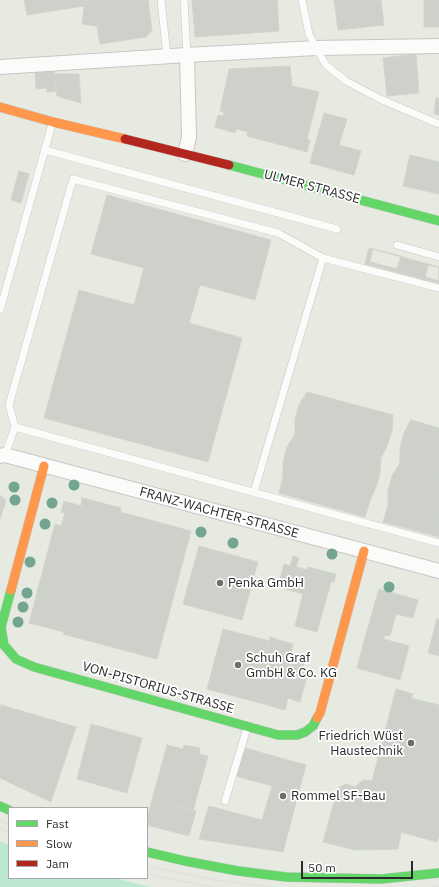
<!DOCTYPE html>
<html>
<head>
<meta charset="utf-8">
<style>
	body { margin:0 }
	#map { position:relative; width:439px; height:887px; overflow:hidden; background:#e6eae1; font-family:"IBM Plex Sans",sans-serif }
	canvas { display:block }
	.legend { position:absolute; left:8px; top:807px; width:140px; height:72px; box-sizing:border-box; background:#fff; border:1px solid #aaa; margin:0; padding:5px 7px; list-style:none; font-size:12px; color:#2b2b2b }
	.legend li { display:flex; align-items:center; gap:8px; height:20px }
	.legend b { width:20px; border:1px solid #aaa }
	.scale { position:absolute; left:301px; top:861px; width:112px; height:18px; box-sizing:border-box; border:2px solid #2b2b2b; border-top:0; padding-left:5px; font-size:12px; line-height:14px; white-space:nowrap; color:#2b2b2b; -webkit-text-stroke:3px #fff; paint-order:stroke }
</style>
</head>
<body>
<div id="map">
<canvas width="439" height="887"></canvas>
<ul class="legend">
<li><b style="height:5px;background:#63d668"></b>Fast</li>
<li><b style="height:5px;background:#ff974d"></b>Slow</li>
<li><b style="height:5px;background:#b3261e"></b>Jam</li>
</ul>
<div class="scale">50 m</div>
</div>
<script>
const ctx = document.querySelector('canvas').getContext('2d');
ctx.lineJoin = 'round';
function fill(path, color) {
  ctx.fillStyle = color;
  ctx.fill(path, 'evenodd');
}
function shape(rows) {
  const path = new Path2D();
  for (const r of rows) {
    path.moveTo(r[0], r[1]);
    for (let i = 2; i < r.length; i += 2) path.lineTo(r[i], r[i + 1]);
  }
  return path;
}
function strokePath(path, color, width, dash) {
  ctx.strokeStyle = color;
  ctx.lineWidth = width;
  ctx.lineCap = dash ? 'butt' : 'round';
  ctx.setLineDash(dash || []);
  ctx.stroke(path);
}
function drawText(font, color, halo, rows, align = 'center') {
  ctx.font = font + ' "IBM Plex Sans",sans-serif';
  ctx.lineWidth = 3.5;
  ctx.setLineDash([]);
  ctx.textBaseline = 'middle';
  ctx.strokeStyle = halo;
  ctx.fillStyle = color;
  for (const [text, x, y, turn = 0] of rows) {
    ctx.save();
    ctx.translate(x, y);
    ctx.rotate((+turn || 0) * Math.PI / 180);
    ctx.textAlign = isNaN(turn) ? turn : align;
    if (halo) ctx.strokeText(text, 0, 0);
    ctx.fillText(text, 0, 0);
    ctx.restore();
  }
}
const green = shape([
	[0,841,9,845,9,878,114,878,150,887,0,887]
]);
const building = shape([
	[24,0,85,0,84,6,27,15,24,0],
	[85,0,148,0,152,31,146,37,100,44,97,26,82,24,85,0],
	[192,0,277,0,279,31,195,37,192,0],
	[334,0,381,0,384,25,338,30,334,0],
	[424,0,439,0,439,27,424,27,424,0],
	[416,54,419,93,387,96,383,58,416,54],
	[290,66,292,86,319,92,308,135,220,111,229,69,290,66],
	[54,69,56,91,47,92,47,88,36,89,35,71,54,69],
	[54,74,79,74,81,103,57,96,54,74],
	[436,98,439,98,439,115,434,114,436,98],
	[224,112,308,135,307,139,310,140,307,152,247,136,248,132,236,129,235,133,215,127,218,115,223,116,224,112],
	[324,113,347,119,339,145,361,151,354,175,310,163,324,113],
	[410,155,439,162,439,194,403,186,410,155],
	[19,171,29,174,21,203,11,200,19,171],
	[107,195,271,240,255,300,200,285,189,323,242,338,238,353,74,308,79,290,134,305,144,268,91,254,107,195],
	[369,248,439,267,439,283,365,264,369,248],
	[373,249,401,256,397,269,370,262,373,249],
	[428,265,439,267,439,281,425,277,428,265],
	[74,308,238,353,208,462,44,418,74,308],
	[307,392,393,415,392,430,388,444,381,458,295,434,295,419,299,405,307,392],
	[411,420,439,428,439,474,400,463,400,448,404,433,411,420],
	[295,434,381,458,380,473,376,487,370,501,283,477,283,462,287,447,295,434],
	[400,463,439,474,439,520,388,506,388,491,392,476,400,463],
	[283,477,370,501,365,517,279,493,283,477],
	[0,495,6,500,0,519,0,495],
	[82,498,121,508,120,512,191,531,157,659,63,634,64,632,29,623,55,524,61,526,65,513,61,512,64,501,81,506,82,498],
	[388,506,439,520,439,537,383,522,388,506],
	[199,546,258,562,242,620,183,604,199,546],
	[293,556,299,558,296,567,307,570,308,567,336,574,334,582,331,582,317,632,295,626,303,594,278,587,284,564,290,566,293,556],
	[379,589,418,600,413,618,396,614,390,636,385,635,384,639,366,634,379,589],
	[437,619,439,620,439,656,428,653,437,619],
	[223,629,269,641,253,701,207,689,223,629],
	[366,634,409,646,400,680,357,668,366,634],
	[270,637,293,644,291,654,305,658,303,667,309,669,300,702,288,698,285,710,253,701,270,637],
	[396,689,413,694,411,698,439,705,439,836,437,842,401,832,398,849,355,850,323,842,338,788,346,784,355,787,363,780,372,781,396,689],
	[1,705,76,727,51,802,0,778,0,710,1,705],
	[91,724,142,738,127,793,77,779,91,724],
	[167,745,183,749,184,745,200,748,199,754,208,756,193,811,152,800,167,745],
	[245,748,306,765,283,852,199,839,209,806,262,820,272,786,236,776,245,748],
	[152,800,196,811,189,836,147,825,147,818,152,800]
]);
const lane = shape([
	[161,0,167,56],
	[184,0,187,55],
	[302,0,309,34,316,48,326,65,346,81,380,99,439,124],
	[45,150,337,229],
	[397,245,439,257],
	[439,288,323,258,278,233,73,179,9,405,15,427,439,543],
	[0,310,52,124],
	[5,455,15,427],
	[254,492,323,258],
	[225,801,247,728]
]);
const street = shape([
	[0,67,187,55,316,48,439,46],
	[185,154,189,137,187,55],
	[0,456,5,455,439,571]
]);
const fast = shape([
	[229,165,439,221],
	[11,590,1,627,4,645,16,659,34,667,278,735,297,735,305,732,313,726,317,718],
	[0,806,9,810],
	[147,852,185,861,238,871,286,877,381,879,439,873]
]);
const slow = shape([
	[0,107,53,122,125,139],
	[11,590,44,466],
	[317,718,320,713,364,551]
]);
const jam = shape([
	[125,139,229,165]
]);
const tram = shape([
	[0,820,9,824],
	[0,828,9,832],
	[147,866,215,880,272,887],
	[147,874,213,887],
	[430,887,439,886]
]);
const trees = [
	[74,485],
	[14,487],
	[15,500],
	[52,503],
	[45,524],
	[201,532],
	[233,543],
	[332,554],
	[30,562],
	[389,587],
	[27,593],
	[23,607],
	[18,622]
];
const markers = [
	[220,583,4,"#6c6e6b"],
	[238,665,4,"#6c6e6b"],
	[411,743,4,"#6c6e6b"],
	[283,796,4,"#6c6e6b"]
];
const streetNames = [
	["ULMER STRASSE",312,187,15],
	["FRANZ-WACHTER-STRASSE",219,513,15],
	["VON-PISTORIUS-STRASSE",158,688,16]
];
const poiNames = [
	["Penka GmbH",228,583],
	["Schuh Graf",246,658],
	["GmbH & Co. KG",246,673],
	["Friedrich Wüst",403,736,"right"],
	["Haustechnik",403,751,"right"],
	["Rommel SF-Bau",291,796]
];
fill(green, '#bbe8ce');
fill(building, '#ced0ca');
strokePath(building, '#d1d5cd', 1);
strokePath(lane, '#c7c7c6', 8);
strokePath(street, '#c7c7c6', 16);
strokePath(fast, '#c7c7c6', 10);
strokePath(slow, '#c7c7c6', 10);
strokePath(jam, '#c7c7c6', 10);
strokePath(lane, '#fbfcfa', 7);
strokePath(street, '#fbfcfa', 14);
strokePath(fast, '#63d668', 9);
strokePath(slow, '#ff974d', 9);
strokePath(jam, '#b3261e', 9);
strokePath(tram, '#dfdedf', 1);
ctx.fillStyle = '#74a590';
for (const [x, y] of trees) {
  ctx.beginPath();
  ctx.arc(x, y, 5.5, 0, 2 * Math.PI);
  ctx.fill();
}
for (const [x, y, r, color] of markers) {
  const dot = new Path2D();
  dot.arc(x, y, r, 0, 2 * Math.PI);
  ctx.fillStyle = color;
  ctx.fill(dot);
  strokePath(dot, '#fff', 1.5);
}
drawText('13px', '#2b2b2b', '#fff', streetNames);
drawText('13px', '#2b2b2b', '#fff', poiNames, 'left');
</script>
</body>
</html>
